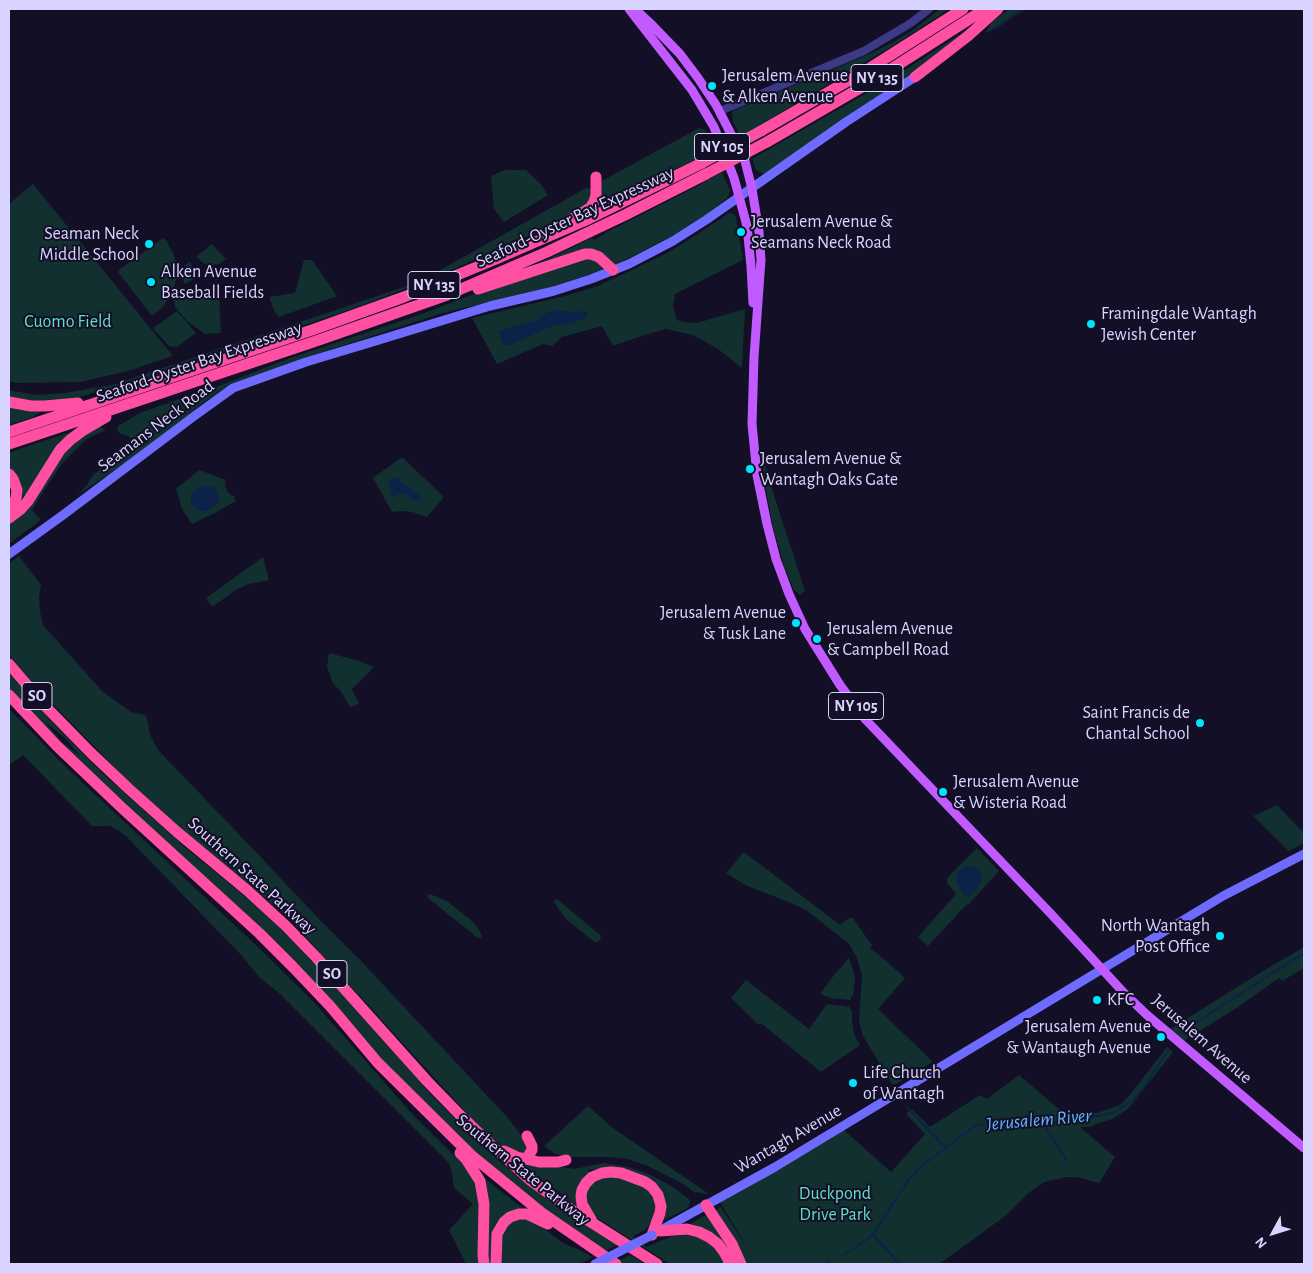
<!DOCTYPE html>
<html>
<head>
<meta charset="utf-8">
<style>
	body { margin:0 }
	#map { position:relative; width:1313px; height:1273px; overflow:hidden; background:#130f26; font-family:"Alegreya Sans",sans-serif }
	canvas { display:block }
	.frame { position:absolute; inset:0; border:10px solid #d9d4ff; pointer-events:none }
	.north { position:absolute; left:1248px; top:1208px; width:50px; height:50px; -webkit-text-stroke:4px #130f26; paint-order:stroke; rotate:231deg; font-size:14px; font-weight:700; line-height:20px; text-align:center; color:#d9d4ff }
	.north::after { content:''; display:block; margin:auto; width:18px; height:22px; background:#d9d4ff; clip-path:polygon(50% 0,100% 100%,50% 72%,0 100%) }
</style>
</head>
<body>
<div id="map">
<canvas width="1313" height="1273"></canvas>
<div class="frame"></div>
<div class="north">N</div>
</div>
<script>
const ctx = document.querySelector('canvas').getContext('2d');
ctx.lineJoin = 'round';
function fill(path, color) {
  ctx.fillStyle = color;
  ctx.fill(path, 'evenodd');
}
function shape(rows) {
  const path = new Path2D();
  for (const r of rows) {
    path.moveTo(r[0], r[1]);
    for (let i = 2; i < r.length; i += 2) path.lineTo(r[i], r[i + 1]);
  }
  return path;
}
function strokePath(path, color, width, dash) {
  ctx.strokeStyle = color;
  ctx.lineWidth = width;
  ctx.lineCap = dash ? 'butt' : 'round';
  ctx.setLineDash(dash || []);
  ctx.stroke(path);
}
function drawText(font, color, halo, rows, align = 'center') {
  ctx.font = font + ' "Alegreya Sans",sans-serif';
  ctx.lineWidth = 4;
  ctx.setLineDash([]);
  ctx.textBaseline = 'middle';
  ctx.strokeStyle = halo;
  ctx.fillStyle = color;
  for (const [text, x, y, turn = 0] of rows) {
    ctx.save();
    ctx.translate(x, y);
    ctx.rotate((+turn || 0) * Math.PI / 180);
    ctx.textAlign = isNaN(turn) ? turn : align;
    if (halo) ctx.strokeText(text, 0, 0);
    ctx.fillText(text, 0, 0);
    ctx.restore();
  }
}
const green = shape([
	[940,9,948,9,939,16,896,44,740,137,733,121,732,112,735,110,872,53,893,42,913,30],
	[1009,9,1026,9,985,34,992,22],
	[974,25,916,73,910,74,895,84,764,174,756,170,752,159,891,79],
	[699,128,704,129,708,134,715,150,593,209,600,182],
	[505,170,526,170,541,184,548,195,504,222,494,209,491,176],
	[722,172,730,190,729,195,727,198,701,219,672,236,625,260,616,264,612,264,599,253,535,265,592,238,594,240,609,231,696,187],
	[33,184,51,206,173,356,128,371,80,382,17,383,9,381,9,204],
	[586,188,589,188,592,191,591,201,576,215,429,280,346,311,164,373,79,397,50,403,9,399,9,390,35,395,64,393,112,385,410,285,428,277],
	[729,213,734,214,736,218,743,260,675,294,673,307,677,320,684,322,697,323,745,309,742,368,718,349,693,335,666,329,641,336,613,346,602,326,562,337,552,346,543,344,497,364,472,318,565,296,598,286,667,253,698,234],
	[163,238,166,240,173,253,176,262,177,276,174,288,170,297,162,308,152,316,118,272,120,269],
	[212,244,226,259,219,264,211,265,203,263,196,257],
	[585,257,593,258,603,266,601,270,556,286,443,313,313,355,230,384,204,402,136,456,76,496,87,485,92,476,131,444,130,437,121,434,117,430,118,426,140,413,210,388,216,387,290,358,419,315,474,294],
	[304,260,312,260,337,296,279,317,274,310,269,297,295,293],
	[190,262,198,277,185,284,177,270],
	[219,290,221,333,205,334,188,322,175,307,173,294],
	[177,311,196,333,177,347,169,346,153,328],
	[9,406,42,411,33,417,9,425],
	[99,425,105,430,87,439,73,452,61,465,43,492,32,510,41,520,9,544,9,521,68,446],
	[80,429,20,506,9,471,9,453,28,446],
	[761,449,771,486,805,591,800,595,794,590,784,566,773,527,766,491],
	[402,457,444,497,427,517,412,512,402,511,392,512,373,478],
	[199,470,226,480,225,485,227,491,231,495,235,496,234,498,236,501,215,513,192,524,182,509,176,489],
	[19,556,41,585,39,597,40,612,43,625,103,692,131,712,145,715,147,717,150,735,158,750,255,851,318,918,361,961,508,1118,529,1145,524,1157,502,1146,483,1131,294,924,254,888,181,830,123,776,36,687,9,655,9,563],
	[263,557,269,580,249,584,236,590,212,607,206,598],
	[329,653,359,661,374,667,352,689,359,704,350,707,342,693,333,683,327,667],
	[9,673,52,722,101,772,187,849,257,906,298,946,331,981,434,1098,489,1152,515,1175,562,1210,617,1245,603,1252,481,1161,9,690],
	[45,722,65,738,80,756,62,742],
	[9,709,68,769,259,948,311,999,415,1117,461,1162,473,1178,479,1191,481,1264,466,1264,449,1230,473,1204,454,1188,452,1174,449,1163,280,994,259,977,242,956,127,837,119,831,110,826,92,826,23,755,9,765],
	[1277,805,1304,833,1304,843,1289,851,1253,816],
	[977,848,999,871,968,905,967,904,928,946,918,937,956,894,947,883,948,877],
	[744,852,843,927,840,924,852,917,872,945,870,948,885,960,905,978,878,1009,932,1061,932,1062,896,1084,892,1084,863,1036,859,1021,862,976,857,958,849,944,806,910,789,902,747,886,726,873],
	[430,894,447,901,472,921,477,927,482,935,481,938,478,938,429,899,427,895],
	[556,899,557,899,599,934,601,936,600,940,597,942,594,942,565,918,556,905,554,901],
	[1304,947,1304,968,1282,981,1280,978,1273,982,1238,1007,1184,1041,1170,1029,1263,971],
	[849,958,852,966,855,978,853,996,851,996,851,1000,831,998,820,994,834,975],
	[746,980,809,1029,827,1004,850,1007,850,1009,852,1010,852,1021,854,1034,860,1045,821,1072,762,1024,758,1024,731,998],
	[1167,1047,1173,1052,1128,1109,1112,1119,1088,1127,1080,1127,1115,1157,1099,1183,1077,1177,1067,1177,1044,1182,1030,1192,1004,1217,939,1264,744,1264,716,1211,720,1206,748,1249,720,1202,844,1130,891,1172,925,1134,906,1114,912,1109,930,1127,980,1095,987,1099,1019,1075,1067,1116,1097,1113,1120,1105,1129,1096],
	[588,1106,613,1128,709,1194,694,1192,683,1184,648,1166,628,1159,608,1157,565,1157,554,1153,544,1146],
	[514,1159,574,1169,604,1163,628,1167,649,1174,673,1187,689,1199,690,1203,688,1208,661,1222,661,1197,664,1194,650,1181,606,1168,588,1170,591,1174,579,1207],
	[606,1174,646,1185,657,1205,652,1221,645,1230,633,1236,646,1247,672,1236,682,1235,684,1233,703,1238,717,1249,725,1264,670,1264,591,1214,583,1198,587,1186],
	[481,1176,524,1209,504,1216,493,1264,486,1264],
	[707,1214,709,1215,737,1264,733,1264,729,1253,685,1227],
	[523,1218,535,1222,563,1243,577,1249,593,1257,579,1264,500,1264,500,1235,512,1220],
	[630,1255,645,1264,622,1264,618,1261]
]);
const water = shape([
	[557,310,573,312,588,311,586,318,570,324,552,326,510,345,505,345,501,341,499,331,510,327,537,320,548,312],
	[393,477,398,478,403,484,420,495,421,499,416,501,405,494,399,494,392,497,389,481],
	[206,485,216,488,219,496,218,503,206,511,198,511,191,503,191,496,195,490],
	[966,866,975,866,980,871,983,879,976,889,968,897,964,895,957,883,957,872]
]);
const stream = shape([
	[996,28,1022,9],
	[1181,1032,1304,953],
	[907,1107,945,1147],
	[1043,1123,1067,1161],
	[873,1234,899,1264],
	[843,1255,861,1244,873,1234,907,1182,919,1168,976,1125,997,1123,1055,1123,1074,1121,1115,1112,1134,1099,1142,1090,1169,1049],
	[825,1264,829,1262]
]);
const tertiary = shape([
	[720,111,864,51,911,23,929,9]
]);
const secondary = shape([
	[9,554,63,515,193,417,233,388,306,362,379,340,490,306,554,291,591,279,629,264,673,241,706,220,846,122,915,77],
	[661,1230,775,1167,1223,896,1304,854]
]);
const primary = shape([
	[629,9,692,90,714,127,734,178,747,226,751,266,753,303],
	[635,9,650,23,680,54,698,78,716,105,745,161,752,189,759,232,761,260,754,357,752,424,757,475,767,524,776,559,789,594,805,629,840,685,866,720,1052,915,1125,994,1147,1015,1304,1148]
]);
const motorway = shape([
	[915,77,968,36,998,9],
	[761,131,867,70,963,9],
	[767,142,874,80,985,9],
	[572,219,590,208,594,202,596,195,596,177],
	[478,289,585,254,591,254,599,257,613,270],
	[9,402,31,406,45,406,78,403],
	[9,432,315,329,404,297,496,259,584,221,702,163],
	[9,444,319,340,447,295,547,252,625,215,706,174],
	[9,474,13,479,17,490,16,498,12,507,9,510],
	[9,518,21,509,28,501,60,450,70,440,82,431,106,417],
	[9,664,46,707,91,753,129,789,177,832,248,891,286,926,316,957,427,1081,459,1114,489,1143,530,1180,572,1210,657,1264],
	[9,695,57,746,121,807,259,933,293,967,330,1006,378,1063,471,1155,542,1213,616,1264],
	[504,1151,517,1157,539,1162,558,1162,566,1160],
	[460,1153,466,1159,480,1181,484,1204,483,1256,484,1264],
	[522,1159,527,1158,532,1150,532,1146,527,1136],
	[706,1205,732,1244,741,1264],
	[593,1223,582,1204,581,1196,582,1190,586,1183,592,1177,602,1173,611,1172,621,1173,645,1182,652,1187,658,1195,661,1206,660,1213,652,1235],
	[660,1231,687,1229,699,1232,709,1237,718,1244,724,1252,728,1259,729,1264],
	[496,1264,497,1234,504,1222,510,1217,519,1214,527,1214,548,1224]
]);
const secondaryBridge = shape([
	[595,1264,652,1235]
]);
const motorwayBridge = shape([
	[702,163,761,131],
	[706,174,767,142]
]);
const markers = [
	[712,86,5,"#00e5ff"],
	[741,232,5,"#00e5ff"],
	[149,244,5,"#00e5ff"],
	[151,282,5,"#00e5ff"],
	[1091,324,5,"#00e5ff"],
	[750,469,5,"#00e5ff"],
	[796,623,5,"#00e5ff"],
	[817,639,5,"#00e5ff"],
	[1200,723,5,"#00e5ff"],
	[943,792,5,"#00e5ff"],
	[1220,936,5,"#00e5ff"],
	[1097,1000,5,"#00e5ff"],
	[1161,1037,5,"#00e5ff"],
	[853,1083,5,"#00e5ff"]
];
const shields = [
	[877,78,52],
	[722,147,55],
	[434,285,52],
	[37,696,30],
	[856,706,55],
	[332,974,30]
];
const shieldNames = [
	["NY 135",877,78],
	["NY 105",722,147],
	["NY 135",434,285],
	["SO",37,696],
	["NY 105",856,706],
	["SO",332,974]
];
const poiNames = [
	["Jerusalem Avenue",722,76],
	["& Alken Avenue",722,97],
	["Jerusalem Avenue &",751,222],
	["Seamans Neck Road",751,243],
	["Seaman Neck",139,234,"right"],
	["Middle School",139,255,"right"],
	["Alken Avenue",161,272],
	["Baseball Fields",161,293],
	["Framingdale Wantagh",1101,314],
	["Jewish Center",1101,335],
	["Jerusalem Avenue &",760,459],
	["Wantagh Oaks Gate",760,480],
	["Jerusalem Avenue",786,613,"right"],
	["& Tusk Lane",786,634,"right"],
	["Jerusalem Avenue",827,629],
	["& Campbell Road",827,650],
	["Saint Francis de",1190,713,"right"],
	["Chantal School",1190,734,"right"],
	["Jerusalem Avenue",953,782],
	["& Wisteria Road",953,803],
	["North Wantagh",1210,926,"right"],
	["Post Office",1210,947,"right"],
	["KFC",1107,1000],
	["Jerusalem Avenue",1151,1027,"right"],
	["& Wantaugh Avenue",1151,1048,"right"],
	["Life Church",863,1073],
	["of Wantagh",863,1094]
];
const streetNames = [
	["Seaford-Oyster Bay Expressway",575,217,-25],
	["Seaford-Oyster Bay Expressway",199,362,-19],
	["Seamans Neck Road",156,426,-37],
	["Southern State Parkway",252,876,42],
	["Jerusalem Avenue",1202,1039,41],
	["Wantagh Avenue",788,1139,-30],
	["Southern State Parkway",523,1170,39]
];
const parkNames = [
	["Cuomo Field",68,322],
	["Duckpond",835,1194],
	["Drive Park",835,1215]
];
const waterNames = [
	["Jerusalem River",1039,1120,-5]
];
fill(green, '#12302f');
fill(water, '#0c2248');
strokePath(stream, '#0c2248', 2);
strokePath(tertiary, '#3d3a85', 8);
strokePath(secondary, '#6f6bff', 9);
strokePath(primary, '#c25bff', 9);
strokePath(motorway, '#ff4fa3', 11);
strokePath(secondaryBridge, '#6f6bff', 9);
strokePath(motorwayBridge, '#ff4fa3', 11);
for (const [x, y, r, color] of markers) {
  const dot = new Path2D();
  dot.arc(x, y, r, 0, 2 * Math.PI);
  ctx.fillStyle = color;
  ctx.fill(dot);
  strokePath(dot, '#130f26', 2);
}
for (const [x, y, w] of shields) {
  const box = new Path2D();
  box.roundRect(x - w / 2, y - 13.5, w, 27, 4);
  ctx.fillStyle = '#130f26';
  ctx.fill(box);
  strokePath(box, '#d9d4ff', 1);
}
drawText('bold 16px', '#d9d4ff', null, shieldNames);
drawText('18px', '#d9d4ff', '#130f26', poiNames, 'left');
drawText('18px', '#d9d4ff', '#130f26', streetNames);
drawText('18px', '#5fe0c0', '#130f26', parkNames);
drawText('italic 19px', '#62b6ff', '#130f26', waterNames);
</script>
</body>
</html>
